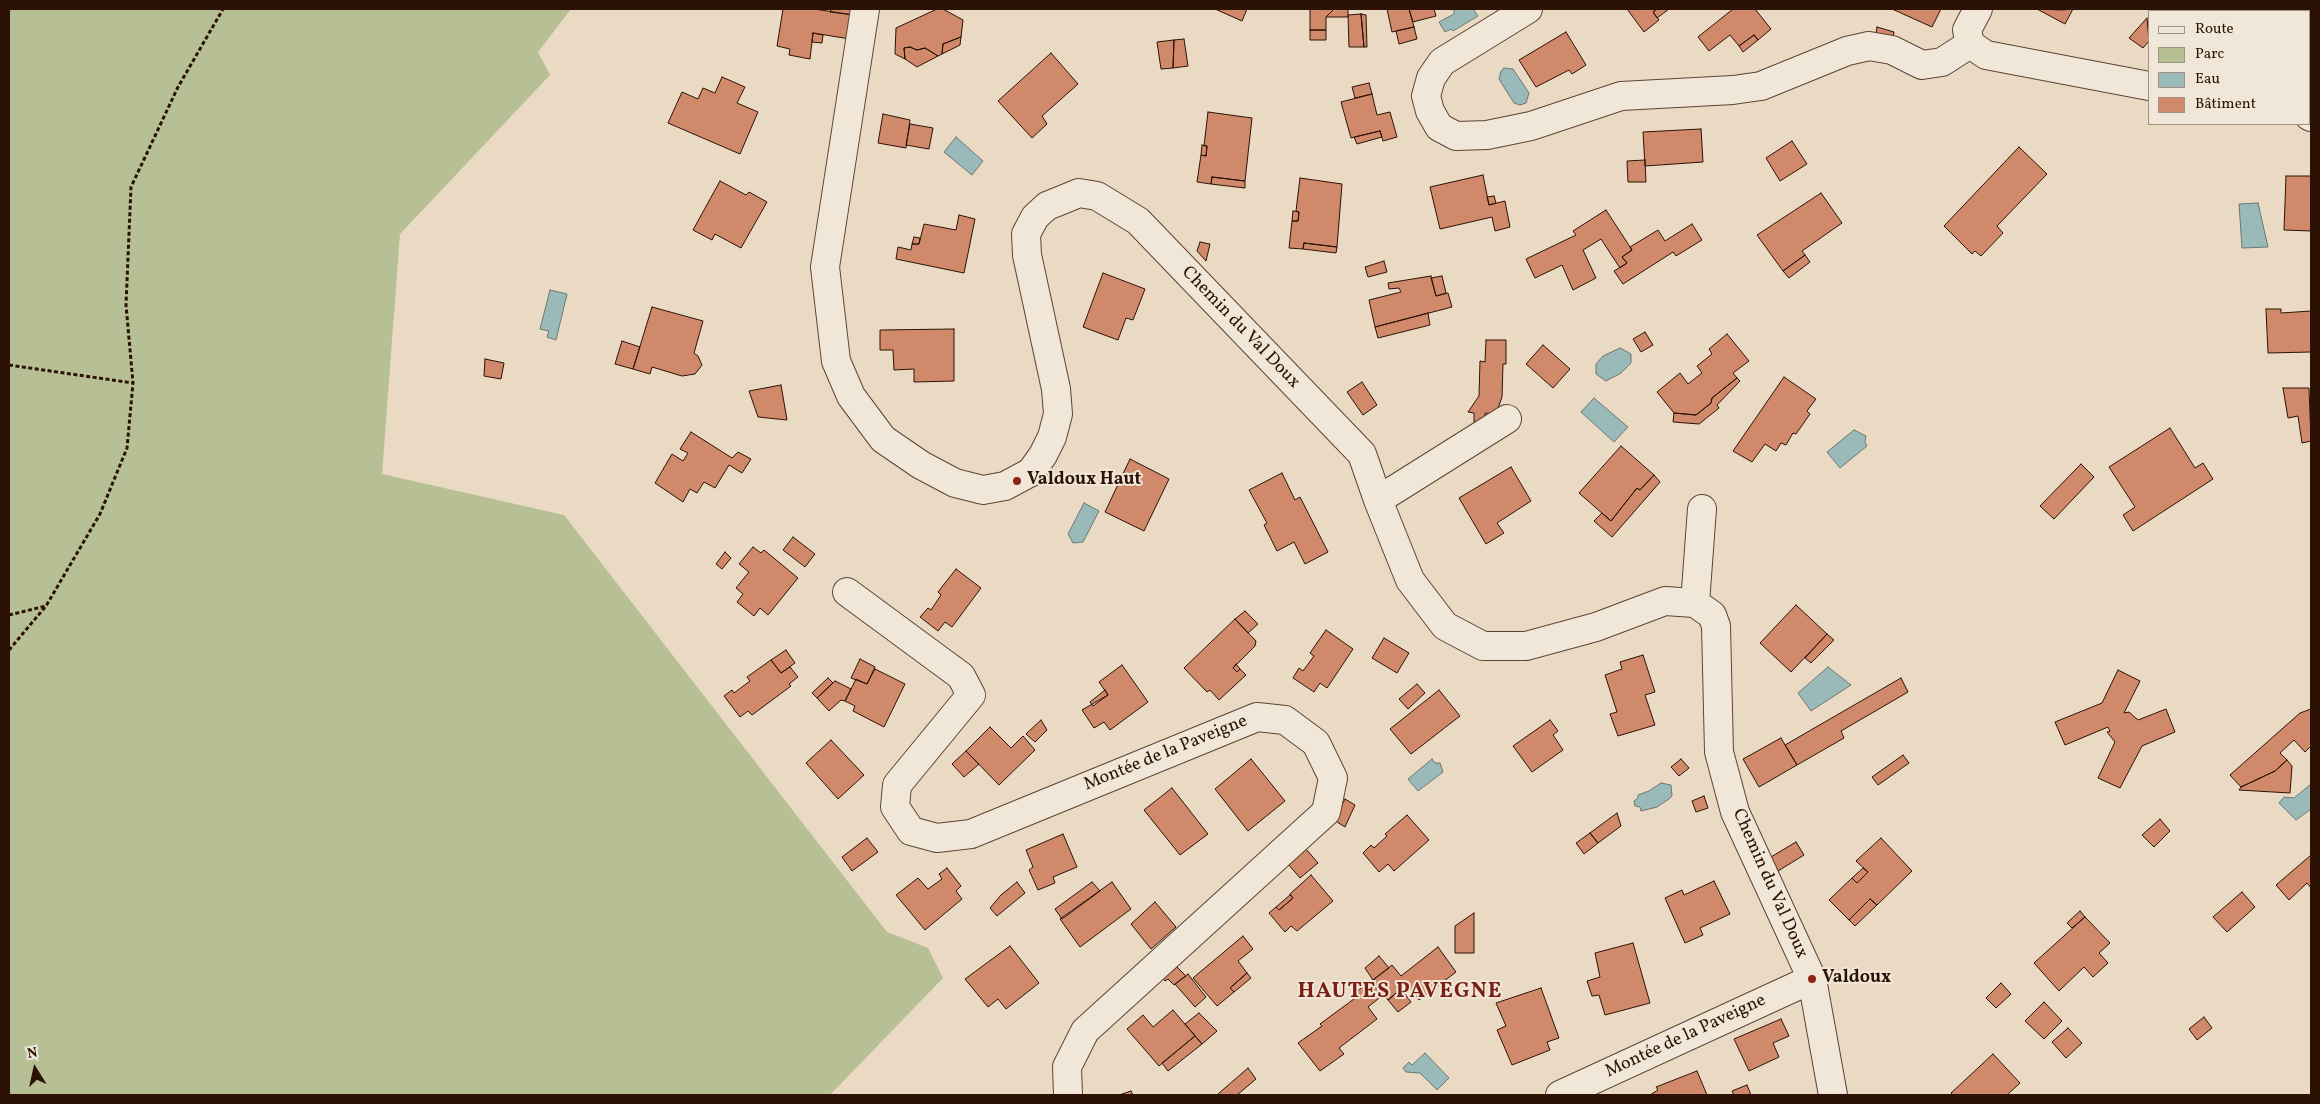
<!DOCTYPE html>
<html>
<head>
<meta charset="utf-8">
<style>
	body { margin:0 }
	#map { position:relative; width:2320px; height:1104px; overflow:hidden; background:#eadac3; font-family:Vollkorn,serif }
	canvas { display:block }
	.frame { position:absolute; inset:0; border:10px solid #2c1205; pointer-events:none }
	.legend { position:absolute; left:2148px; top:10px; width:162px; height:115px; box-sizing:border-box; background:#f1e7d8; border:1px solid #a29284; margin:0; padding:6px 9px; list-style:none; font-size:15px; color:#2c1205 }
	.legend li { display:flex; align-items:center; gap:10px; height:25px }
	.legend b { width:25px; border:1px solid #a29284 }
	.north { position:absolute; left:10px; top:1044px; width:50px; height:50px; -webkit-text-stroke:4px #f1e7d8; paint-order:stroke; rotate:350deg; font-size:14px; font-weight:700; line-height:20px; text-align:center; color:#2c1205 }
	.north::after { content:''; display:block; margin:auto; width:18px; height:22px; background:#2c1205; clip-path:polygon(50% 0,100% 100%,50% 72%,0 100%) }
</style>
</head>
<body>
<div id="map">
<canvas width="2320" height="1104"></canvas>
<div class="frame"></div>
<ul class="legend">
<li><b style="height:6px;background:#f1e7d8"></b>Route</li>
<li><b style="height:14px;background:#b6c094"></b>Parc</li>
<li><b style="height:14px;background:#99bab9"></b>Eau</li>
<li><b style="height:14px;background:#d08a6b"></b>Bâtiment</li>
</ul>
<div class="north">N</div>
</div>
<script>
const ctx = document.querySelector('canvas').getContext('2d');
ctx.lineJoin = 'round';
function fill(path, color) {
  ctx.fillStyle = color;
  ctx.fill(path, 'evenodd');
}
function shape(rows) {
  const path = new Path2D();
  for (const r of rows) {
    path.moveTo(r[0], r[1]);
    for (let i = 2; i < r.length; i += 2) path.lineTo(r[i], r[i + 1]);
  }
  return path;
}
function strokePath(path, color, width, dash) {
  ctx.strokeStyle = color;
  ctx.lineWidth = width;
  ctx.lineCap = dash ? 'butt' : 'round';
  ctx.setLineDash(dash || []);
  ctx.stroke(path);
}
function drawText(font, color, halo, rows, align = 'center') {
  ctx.font = font + ' Vollkorn,serif';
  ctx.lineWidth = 4;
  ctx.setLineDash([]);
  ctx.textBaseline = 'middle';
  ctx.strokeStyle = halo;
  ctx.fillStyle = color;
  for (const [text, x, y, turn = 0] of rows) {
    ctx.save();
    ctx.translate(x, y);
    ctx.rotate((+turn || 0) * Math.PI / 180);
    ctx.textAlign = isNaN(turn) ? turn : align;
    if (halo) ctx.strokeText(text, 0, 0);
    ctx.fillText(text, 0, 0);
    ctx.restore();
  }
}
const green = shape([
	[9,9,571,9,538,52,550,75,400,234,382,474,564,515,887,932,928,948,943,978,830,1095,9,1095]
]);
const water = shape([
	[1454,9,1473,9,1478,16,1453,31,1451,29,1445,32,1439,22,1454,14,1454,9],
	[1504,68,1513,69,1529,93,1526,103,1520,105,1514,103,1499,79,1501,71,1504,68],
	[956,137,983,161,972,175,944,152,956,137],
	[2258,203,2268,247,2242,248,2239,204,2258,203],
	[550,290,567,294,556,340,547,337,549,331,540,329,550,290],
	[1620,348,1631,354,1631,363,1621,373,1606,381,1596,374,1596,364,1603,356,1620,348],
	[1594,398,1628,427,1614,442,1581,412,1594,398],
	[1854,430,1866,436,1865,442,1867,446,1840,468,1827,452,1854,430],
	[1084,503,1099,511,1083,542,1073,543,1068,534,1084,503],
	[1828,667,1851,685,1811,711,1798,693,1828,667],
	[1432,759,1435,763,1440,763,1443,772,1418,791,1408,779,1432,759],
	[1661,783,1671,785,1672,796,1669,799,1657,807,1641,811,1640,807,1635,806,1634,801,1638,798,1638,795,1649,791,1661,783],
	[2311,784,2311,809,2296,820,2279,803,2284,797,2294,798,2311,784],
	[1425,1053,1449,1078,1437,1090,1420,1073,1406,1072,1403,1068,1409,1062,1412,1065,1425,1053]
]);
const building = shape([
	[783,9,814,9,854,15,850,39,813,33,810,59,789,55,790,49,777,46,783,9],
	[831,9,855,9,854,15,830,12,831,9],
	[937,9,943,9,963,20,961,37,943,44,942,54,938,56,925,48,917,50,910,47,904,48,905,59,895,54,896,28,937,9],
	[1215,9,1247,9,1242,21,1215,9],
	[1310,9,1334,9,1326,17,1326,30,1310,30,1310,9],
	[1334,9,1348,9,1348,17,1326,17,1334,9],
	[1387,9,1409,9,1414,27,1392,32,1387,9],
	[1409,9,1434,9,1436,16,1413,22,1409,9],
	[1627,9,1657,9,1653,12,1659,20,1644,32,1627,9],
	[1657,9,1669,9,1657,18,1653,12,1657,9],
	[1733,9,1755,9,1771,29,1758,40,1754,35,1739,46,1730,35,1709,51,1698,37,1733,9],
	[1892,9,1941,9,1932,27,1892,9],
	[2037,9,2062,10,2073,9,2065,24,2037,9],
	[2156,9,2165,11,2165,9,2189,9,2189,11,2155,11,2156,9],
	[2213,9,2279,9,2278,11,2212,11,2213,9],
	[1361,14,1366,15,1367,47,1364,47,1361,14],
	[1361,14,1364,47,1349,47,1348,15,1361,14],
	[2147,18,2149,41,2143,48,2129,38,2147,18],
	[1414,27,1417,39,1399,44,1396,31,1414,27],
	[1877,27,1894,32,1893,38,1876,33,1877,27],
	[1310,30,1326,30,1326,40,1310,40,1310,30],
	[1566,32,1586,65,1572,74,1569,70,1536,87,1519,60,1566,32],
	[813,33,823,35,822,43,812,42,813,33],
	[1754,35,1758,40,1743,52,1739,46,1754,35],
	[961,37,960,45,942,54,943,44,961,37],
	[1184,39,1188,66,1173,68,1174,40,1184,39],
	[1174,40,1173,68,1161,69,1157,42,1174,40],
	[910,47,917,50,925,48,938,56,917,67,905,59,904,48,910,47],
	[1051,53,1078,84,1042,116,1047,124,1032,138,998,101,1051,53],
	[722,77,745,87,737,103,758,112,740,154,668,123,682,92,698,99,703,88,715,93,722,77],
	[1369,83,1372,94,1355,98,1352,87,1369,83],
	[1372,94,1377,115,1390,112,1397,137,1383,141,1380,131,1351,138,1341,102,1372,94],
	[1208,112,1252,118,1245,181,1212,177,1211,184,1197,182,1201,155,1206,156,1207,146,1204,146,1208,112],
	[883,114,910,120,906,148,878,143,883,114],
	[910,124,933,128,929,149,906,145,910,124],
	[1701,129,1703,162,1645,166,1643,132,1701,129],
	[1380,131,1382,137,1357,144,1354,137,1380,131],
	[1792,141,1807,164,1780,181,1766,158,1792,141],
	[1202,145,1207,146,1206,156,1201,155,1202,145],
	[2019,147,2047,174,1997,226,2003,233,1981,256,1975,251,1972,254,1944,226,2019,147],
	[1645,160,1646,182,1628,182,1627,161,1645,160],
	[1483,175,1489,205,1505,201,1510,227,1495,231,1492,217,1440,229,1430,187,1483,175],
	[2286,176,2311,176,2311,231,2284,230,2286,176],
	[1212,177,1245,181,1245,188,1211,184,1212,177],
	[1300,178,1342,184,1337,247,1304,243,1303,249,1289,248,1292,221,1298,221,1299,212,1296,211,1300,178],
	[720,181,746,195,749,192,767,202,741,248,715,234,712,240,693,230,720,181],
	[1821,193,1842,223,1802,251,1805,255,1783,271,1757,235,1821,193],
	[1494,196,1496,203,1489,205,1487,197,1494,196],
	[1606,210,1632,250,1622,257,1627,263,1620,268,1601,239,1583,250,1596,278,1573,290,1562,265,1535,278,1526,259,1576,235,1573,231,1606,210],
	[1293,211,1299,212,1298,221,1292,221,1293,211],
	[959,215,975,219,964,273,896,259,898,247,911,250,912,244,919,244,924,224,956,230,959,215],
	[1692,224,1702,240,1676,256,1673,252,1623,284,1614,271,1627,263,1622,257,1632,250,1630,247,1658,230,1665,241,1692,224],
	[914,237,920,238,919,244,912,244,914,237],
	[1200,242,1210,244,1206,261,1197,251,1200,242],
	[1304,243,1337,247,1336,253,1303,249,1304,243],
	[1805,255,1810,262,1789,278,1783,271,1805,255],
	[1384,261,1387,272,1368,277,1365,267,1384,261],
	[1103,273,1145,289,1133,320,1126,318,1118,340,1083,327,1103,273],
	[1431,276,1436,296,1448,293,1452,307,1375,327,1369,300,1401,292,1399,288,1389,289,1388,283,1431,276],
	[1442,276,1446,293,1436,296,1431,278,1442,276],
	[652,307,703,321,694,353,698,356,702,365,695,374,682,376,652,367,650,374,633,369,652,307],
	[2266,309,2281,309,2281,313,2311,311,2311,352,2268,353,2266,309],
	[1428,313,1430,325,1378,338,1375,327,1428,313],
	[954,329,954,381,914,382,914,369,894,370,893,350,880,350,880,330,954,329],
	[1645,332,1653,345,1641,352,1633,339,1645,332],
	[1727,334,1749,361,1733,373,1737,378,1712,398,1711,403,1696,415,1674,413,1657,392,1680,373,1688,384,1702,373,1697,366,1712,354,1709,349,1727,334],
	[1486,340,1506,340,1506,364,1503,364,1502,397,1496,414,1485,413,1484,422,1474,422,1474,413,1468,412,1479,396,1480,361,1485,362,1486,340],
	[622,341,640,347,633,369,615,364,622,341],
	[1543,345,1570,369,1553,388,1526,364,1543,345],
	[485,359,504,363,501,379,484,376,485,359],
	[1784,377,1816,399,1807,411,1810,414,1796,434,1793,433,1786,445,1781,443,1776,451,1765,444,1752,462,1733,451,1784,377],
	[1737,378,1740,381,1717,405,1719,408,1699,424,1673,422,1674,413,1696,415,1711,403,1712,398,1737,378],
	[1362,382,1377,405,1363,415,1347,392,1362,382],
	[781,385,787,420,758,417,749,391,781,385],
	[2283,388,2309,388,2311,441,2302,443,2298,416,2288,418,2283,388],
	[2170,428,2195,468,2203,463,2213,479,2133,531,2123,515,2135,507,2109,467,2170,428],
	[691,432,732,458,738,452,751,459,742,473,729,465,715,488,704,482,697,493,690,489,683,502,655,483,672,454,683,461,688,453,680,449,691,432],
	[1621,446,1654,475,1640,490,1637,488,1611,521,1579,493,1621,446],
	[1130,459,1169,479,1144,531,1105,512,1130,459],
	[2081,464,2094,477,2054,519,2040,506,2081,464],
	[1511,467,1531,501,1497,523,1504,533,1486,544,1459,498,1511,467],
	[1282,473,1295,500,1300,497,1328,552,1305,564,1294,542,1277,551,1264,525,1267,523,1249,490,1282,473],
	[1654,475,1660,482,1612,537,1594,521,1602,513,1611,521,1637,488,1640,490,1654,475],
	[793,537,815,554,805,567,783,550,793,537],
	[753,547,761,553,764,550,798,578,768,615,760,608,754,616,737,602,743,594,736,588,749,572,739,564,753,547],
	[725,552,731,558,722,569,716,564,725,552],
	[956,569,981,588,952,627,945,622,938,631,920,617,928,608,931,610,941,595,938,592,956,569],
	[1796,605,1827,634,1791,672,1760,643,1796,605],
	[1245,611,1258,624,1248,633,1235,619,1245,611],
	[1235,619,1256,641,1255,646,1233,668,1237,672,1240,669,1246,675,1219,700,1210,690,1207,692,1184,668,1235,619],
	[1326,630,1353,649,1327,688,1320,683,1314,692,1293,678,1299,668,1303,671,1314,656,1310,653,1326,630],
	[1827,634,1834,640,1811,663,1805,658,1827,634],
	[1384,638,1409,653,1397,673,1372,658,1384,638],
	[786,650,795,663,781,673,771,660,786,650],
	[1643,655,1655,692,1645,695,1655,725,1618,736,1610,714,1617,712,1605,675,1622,669,1620,662,1643,655],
	[860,659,875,667,867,684,851,678,860,659],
	[771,660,781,673,790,667,798,677,789,684,791,686,752,715,748,711,740,717,724,696,732,690,734,693,750,681,747,677,771,660],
	[1236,664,1240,669,1237,672,1233,668,1236,664],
	[1122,665,1148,702,1110,730,1104,722,1094,728,1082,710,1108,695,1099,682,1122,665],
	[875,669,905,684,884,727,853,711,855,706,845,701,856,679,867,684,875,669],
	[2118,670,2140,681,2124,713,2129,712,2138,720,2166,709,2175,732,2142,746,2120,788,2098,778,2115,742,2107,732,2110,731,2108,727,2065,745,2055,722,2102,703,2118,670],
	[828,678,833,683,817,698,812,693,828,678],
	[1901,678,1908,692,1841,731,1844,738,1797,765,1785,745,1901,678],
	[835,681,851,689,845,701,841,700,829,711,817,698,835,681],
	[1417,684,1425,693,1408,709,1399,699,1417,684],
	[1105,690,1108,695,1093,706,1090,702,1105,690],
	[1439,690,1460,716,1411,754,1390,729,1439,690],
	[2311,709,2311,746,2305,752,2294,740,2280,753,2287,760,2275,771,2241,787,2230,775,2300,713,2311,709],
	[1041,720,1047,730,1035,742,1026,734,1041,720],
	[1550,720,1558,731,1553,735,1563,750,1532,772,1513,746,1550,720],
	[990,727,1011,748,1023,736,1035,750,999,785,966,751,990,727],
	[1781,738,1797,765,1759,787,1743,759,1781,738],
	[831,740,864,775,838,799,806,763,831,740],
	[966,751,979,764,964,777,952,764,966,751],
	[1903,755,1909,763,1878,785,1872,777,1903,755],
	[1251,759,1285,801,1248,831,1215,789,1251,759],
	[1681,759,1689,768,1679,776,1671,767,1681,759],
	[2287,760,2292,766,2290,793,2239,790,2241,787,2275,771,2287,760],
	[1172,788,1208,834,1180,855,1144,810,1172,788],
	[1704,796,1708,808,1696,812,1692,801,1704,796],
	[1345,799,1355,805,1345,827,1334,820,1345,799],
	[1617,813,1621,826,1598,843,1590,833,1617,813],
	[1407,815,1429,840,1394,871,1388,864,1379,872,1363,853,1371,845,1374,848,1387,836,1385,834,1407,815],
	[2160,819,2170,831,2154,847,2142,835,2160,819],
	[1590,833,1598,843,1584,854,1576,843,1590,833],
	[1063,834,1077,867,1053,877,1055,883,1038,890,1029,870,1033,867,1026,850,1063,834],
	[867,838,878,852,852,871,842,857,867,838],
	[1881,838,1912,871,1877,905,1870,899,1849,920,1829,900,1852,878,1857,883,1868,872,1856,861,1881,838],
	[1796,842,1804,855,1778,871,1771,857,1796,842],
	[1306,849,1318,863,1300,878,1288,864,1306,849],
	[2311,855,2311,888,2307,883,2289,900,2276,885,2311,855],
	[947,868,961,886,956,891,962,899,925,930,896,895,918,878,928,889,942,879,939,874,947,868],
	[1863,868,1868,872,1857,883,1852,878,1863,868],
	[1311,875,1333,901,1297,931,1291,926,1285,932,1269,913,1276,907,1279,910,1293,898,1290,894,1311,875],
	[1714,881,1730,914,1700,928,1703,935,1685,943,1665,898,1682,890,1684,895,1714,881],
	[1017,882,1025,893,997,916,990,908,1001,895,1017,882],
	[1092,882,1100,891,1062,919,1055,909,1092,882],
	[1112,882,1131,909,1080,947,1060,919,1112,882],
	[2242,892,2255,907,2227,932,2213,917,2242,892],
	[1290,895,1293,898,1279,910,1276,907,1290,895],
	[1870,899,1877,905,1855,926,1849,920,1870,899],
	[1155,902,1176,927,1151,949,1131,924,1155,902],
	[2080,911,2085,917,2072,928,2067,923,2080,911],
	[1474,913,1474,953,1455,953,1455,926,1474,913],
	[2085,917,2110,943,2099,953,2108,963,2093,977,2084,967,2059,991,2034,963,2085,917],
	[1243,936,1253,949,1238,961,1247,973,1230,988,1234,992,1217,1006,1193,978,1243,936],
	[1633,943,1650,1003,1605,1015,1599,995,1592,996,1587,981,1600,977,1595,953,1633,943],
	[1010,946,1039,983,1006,1009,998,999,988,1007,965,979,1010,946],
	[1438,947,1456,972,1419,1000,1407,984,1388,1000,1373,980,1392,965,1401,976,1438,947],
	[1379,956,1389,968,1373,980,1365,968,1379,956],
	[1172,965,1175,968,1177,967,1186,976,1174,985,1168,979,1165,981,1159,975,1172,965],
	[1247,973,1251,978,1234,992,1230,988,1247,973],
	[1188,974,1206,997,1195,1007,1175,984,1188,974],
	[1370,981,1383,995,1368,1007,1377,1019,1339,1048,1344,1054,1320,1071,1298,1043,1322,1026,1320,1024,1358,996,1356,992,1370,981],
	[2001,983,2011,994,1996,1008,1986,998,2001,983],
	[1541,988,1559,1038,1547,1042,1550,1050,1512,1065,1497,1030,1506,1026,1496,1003,1541,988],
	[1401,989,1411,1002,1398,1012,1388,1000,1401,989],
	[2044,1002,2062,1021,2044,1039,2025,1021,2044,1002],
	[1173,1010,1195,1036,1159,1066,1127,1029,1143,1015,1153,1027,1173,1010],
	[1199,1013,1217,1031,1202,1044,1185,1024,1199,1013],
	[2204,1017,2212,1028,2197,1040,2189,1029,2204,1017],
	[1781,1019,1789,1036,1773,1043,1779,1057,1749,1071,1734,1039,1781,1019],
	[2068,1028,2082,1043,2066,1058,2052,1042,2068,1028],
	[1195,1036,1202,1044,1168,1071,1162,1063,1195,1036],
	[1993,1054,2020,1083,2007,1095,1953,1095,1951,1093,1993,1054],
	[1248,1068,1256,1079,1237,1095,1219,1095,1218,1094,1248,1068],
	[1697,1071,1707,1095,1650,1095,1658,1090,1656,1087,1697,1071],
	[1747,1085,1751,1095,1734,1095,1732,1091,1747,1085],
	[1131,1091,1133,1095,1119,1095,1131,1091]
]);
const path = shape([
	[9,365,133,383],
	[9,615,46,606,100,514,127,448,133,383,126,305,131,187,178,87,223,9],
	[9,650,46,606]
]);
const minor = shape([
	[865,9,825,267,836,361,851,396,883,439,921,465,955,483,983,490,1005,486,1031,472,1043,455,1052,437,1058,414,1056,389,1027,255,1026,234,1035,217,1047,206,1079,193,1097,196,1138,221,1362,454,1378,500,1410,580,1445,626,1483,646,1526,646,1596,627,1665,601,1695,603,1712,615,1716,626,1719,752,1735,812,1812,979,1833,1095],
	[1528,9,1442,62,1431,78,1426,96,1430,111,1439,127,1456,136,1487,135,1531,126,1621,96,1733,90,1761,86,1847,51,1869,46,1892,50,1922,65,1942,62,1970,44],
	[1978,9,1967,30,1970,44,1986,55,2149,86],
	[2309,116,2311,117],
	[1378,500,1507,419],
	[847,592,961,676,971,695,897,785,895,807,911,831,937,838,971,834,1257,717,1285,720,1316,743,1333,778,1326,812,1085,1031,1067,1067,1068,1095],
	[1695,603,1702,509],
	[1560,1095,1812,979]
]);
const markers = [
	[1017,481,5,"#8f2418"],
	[1812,979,5,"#8f2418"]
];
const streetNames = [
	["Chemin du Val Doux",1240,328,46],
	["Montée de la Paveigne",1166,754,-22],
	["Chemin du Val Doux",1769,884,66],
	["Montée de la Paveigne",1686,1037,-25]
];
const poiNames = [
	["Valdoux Haut",1027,481],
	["Valdoux",1822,979]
];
const districtNames = [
	["HAUTES PAVEGNE",1400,993]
];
fill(green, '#b6c094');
fill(water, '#99bab9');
strokePath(water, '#6d7771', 1);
fill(building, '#d08a6b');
strokePath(building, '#2c1205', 1);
strokePath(minor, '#5c4434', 30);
strokePath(path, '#2c1205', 3, [4, 2.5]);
strokePath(minor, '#f1e7d8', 28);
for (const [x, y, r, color] of markers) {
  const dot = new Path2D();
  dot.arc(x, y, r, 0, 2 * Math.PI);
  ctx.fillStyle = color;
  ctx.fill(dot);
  strokePath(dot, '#f1e7d8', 2);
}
drawText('18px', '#2c1205', '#f1e7d8', streetNames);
drawText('bold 18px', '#2c1205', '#f1e7d8', poiNames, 'left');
ctx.letterSpacing = '1px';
drawText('bold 22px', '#7a1f14', '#f1e7d8', districtNames);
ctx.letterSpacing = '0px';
</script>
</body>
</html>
